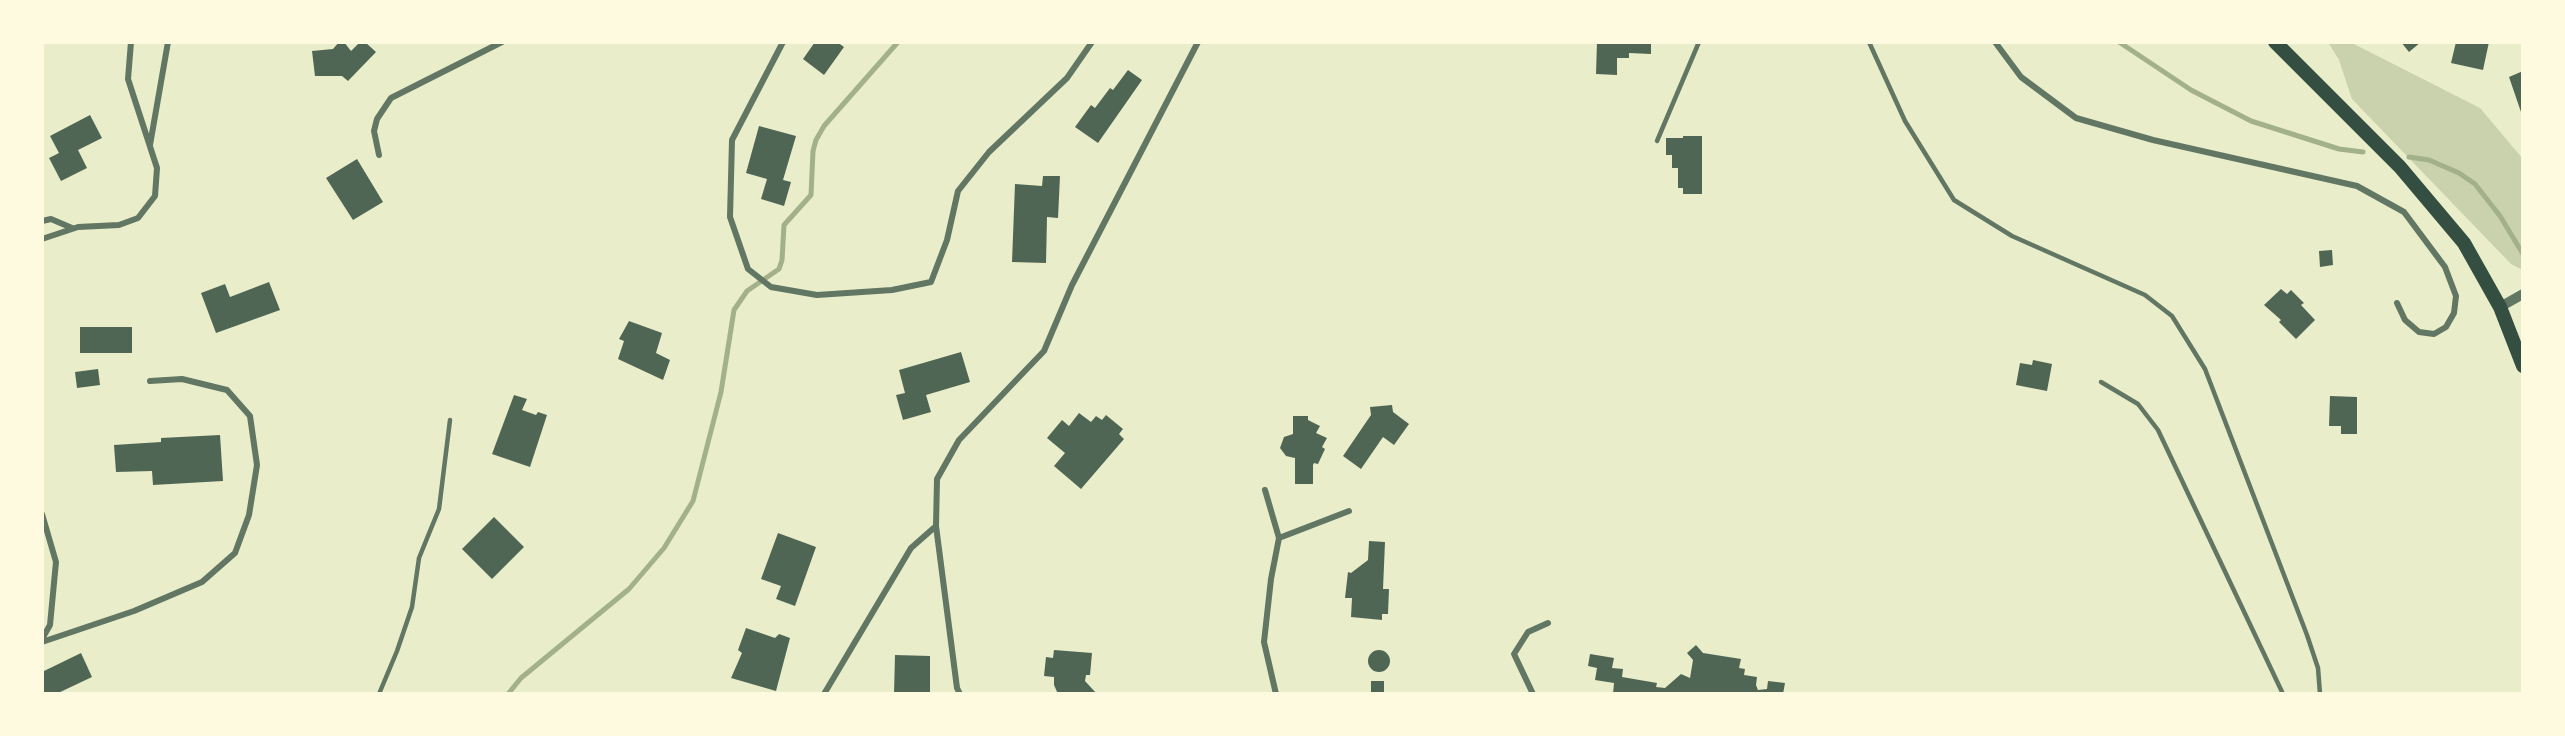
<!DOCTYPE html>
<html>
<head>
<meta charset="utf-8">
<style>
	body { margin:0 }
	#map { position:relative; width:2565px; height:736px; overflow:hidden; background:#e9edc9; font-family:"Alegreya Sans",sans-serif }
	canvas { display:block }
	.frame { position:absolute; inset:0; border:44px solid #fefae0; pointer-events:none }
</style>
</head>
<body>
<div id="map">
<canvas width="2565" height="736"></canvas>
<div class="frame"></div>
</div>
<script>
const ctx = document.querySelector('canvas').getContext('2d');
ctx.lineJoin = 'round';
function fill(path, color) {
  ctx.fillStyle = color;
  ctx.fill(path, 'evenodd');
}
function shape(rows) {
  const path = new Path2D();
  for (const r of rows) {
    if (r.length === 3) {
      path.moveTo(r[0] + r[2], r[1]);
      path.arc(r[0], r[1], r[2], 0, 2 * Math.PI);
      continue;
    }
    path.moveTo(r[0], r[1]);
    for (let i = 2; i < r.length; i += 2) path.lineTo(r[i], r[i + 1]);
  }
  return path;
}
function strokePath(path, color, width, dash) {
  ctx.strokeStyle = color;
  ctx.lineWidth = width;
  ctx.lineCap = dash ? 'butt' : 'round';
  ctx.setLineDash(dash || []);
  ctx.stroke(path);
}
const green = shape([
	[2328,42,2350,42,2480,108,2523,159,2523,270,2511,264,2352,99,2339,60]
]);
const stream = shape([
	[2119,42,2191,90,2251,121,2339,149,2363,152],
	[2409,157,2429,160,2459,173,2475,184,2500,216,2523,254],
	[508,694,521,678,629,589,664,548,693,501,721,392,734,310,747,291,779,269,782,260,784,225,811,195,813,151,816,140,824,126,898,42]
]);
const building = shape([
	[339,42,344,42,351,51,360,42,365,42,376,52,348,81,342,76,315,76,312,51,333,49],
	[815,42,837,42,844,47,824,75,803,59],
	[1597,42,1651,42,1651,54,1629,53,1629,58,1617,58,1617,75,1596,74],
	[2401,42,2421,42,2409,52],
	[2456,42,2489,42,2483,70,2451,63],
	[1128,70,1142,80,1098,143,1075,127,1091,105,1095,108,1110,88,1113,90],
	[2523,71,2523,111,2521,112,2509,77],
	[90,115,102,138,78,150,87,168,61,181,49,158,59,153,50,136],
	[759,126,796,136,783,180,791,182,784,206,761,199,767,179,746,173],
	[1683,136,1702,136,1702,194,1683,194,1683,188,1678,188,1678,168,1672,168,1672,155,1666,155,1666,138,1683,138],
	[357,159,383,202,353,220,326,178],
	[1043,176,1060,176,1058,218,1047,217,1046,263,1012,262,1015,184,1042,186],
	[2332,250,2333,265,2320,267,2319,251],
	[269,282,280,310,216,333,201,293,225,284,230,297],
	[2281,289,2287,294,2291,290,2304,303,2301,305,2315,320,2296,339,2279,322,2281,320,2264,305],
	[629,321,662,333,656,353,670,360,663,380,618,359,624,341,619,339],
	[80,327,132,327,132,353,80,353],
	[961,352,970,382,926,395,931,412,903,420,896,395,905,393,899,370],
	[2033,360,2052,364,2047,391,2016,385,2020,363,2032,365],
	[98,369,100,385,77,388,75,372],
	[514,395,527,399,522,410,536,415,538,412,547,415,530,467,492,454],
	[2330,396,2357,397,2357,434,2341,434,2341,426,2329,426],
	[1392,405,1393,412,1409,424,1394,445,1383,437,1361,469,1343,456,1371,415,1370,407],
	[1079,413,1091,422,1096,416,1102,420,1106,415,1123,429,1119,434,1124,439,1081,489,1054,466,1065,453,1047,438,1062,420,1069,426],
	[1293,416,1308,416,1308,420,1320,426,1316,433,1327,438,1322,447,1325,449,1318,464,1314,463,1313,465,1313,484,1295,484,1295,458,1286,456,1280,448,1284,437,1293,434],
	[220,435,223,481,153,485,152,471,116,472,114,445,161,442,161,438],
	[494,517,524,547,492,579,462,549],
	[778,533,816,547,795,606,776,599,781,586,761,579],
	[1369,541,1385,542,1383,589,1389,589,1388,614,1382,614,1382,620,1351,617,1352,598,1345,598,1348,572,1351,573,1368,560],
	[746,628,775,638,779,634,790,638,776,691,731,678,742,653,738,650],
	[1696,645,1703,653,1741,659,1739,668,1745,669,1744,675,1757,677,1756,685,1758,690,1767,689,1768,681,1785,683,1783,694,1667,694,1655,692,1655,694,1613,694,1614,683,1595,680,1597,668,1588,666,1590,654,1614,658,1612,668,1623,669,1622,677,1657,683,1656,687,1665,688,1681,674,1690,678,1693,660,1687,653],
	[1379,661,11],
	[1054,650,1092,653,1090,675,1086,675,1085,681,1097,694,1058,694,1054,685,1054,677,1044,676,1046,657,1053,658],
	[81,653,92,677,56,694,45,694,42,688,42,672],
	[895,655,930,656,930,694,894,694],
	[1371,681,1384,681,1384,694,1371,694]
]);
const service = shape([
	[1869,42,1905,121,1954,200,2012,236,2145,295,2172,316,2205,369,2307,635,2318,668,2320,694],
	[1657,141,1699,42],
	[2101,382,2138,404,2158,430,2283,694],
	[379,694,397,651,412,607,419,558,439,509,450,420]
]);
const minor = shape([
	[783,42,732,140,730,217,748,269,771,287,817,295,892,290,931,282,947,240,958,191,989,152,1067,78,1092,42],
	[1995,42,2021,77,2076,118,2153,140,2357,186,2404,212,2445,267,2456,296,2454,313,2446,327,2434,334,2419,332,2405,320,2397,303],
	[150,145,168,42],
	[379,155,374,131,377,119,391,98,502,42],
	[42,221,51,219,72,228],
	[42,239,78,227,119,225,138,218,155,196,157,168,128,79,131,42],
	[1265,490,1279,538],
	[42,514,56,562,50,625,42,639],
	[936,526,957,688,960,694],
	[42,642,134,611,202,582,235,553,249,515,257,465,250,416,227,390,182,379,150,381],
	[824,694,911,548,936,526,937,479,959,440,1044,351,1072,285,1198,42],
	[1276,694,1264,642,1271,579,1279,538,1349,511],
	[1533,694,1514,654,1528,632,1548,623]
]);
const tertiary = shape([
	[2500,307,2523,294]
]);
const primary = shape([
	[2275,42,2400,167,2464,243,2500,307,2523,366]
]);
fill(green, '#cad2ad');
strokePath(stream, '#a3b18a', 5);
fill(building, '#4f6655');
strokePath(service, '#617663', 4.5);
strokePath(minor, '#617663', 6);
strokePath(tertiary, '#617663', 10);
strokePath(primary, '#344e41', 14);
</script>
</body>
</html>
